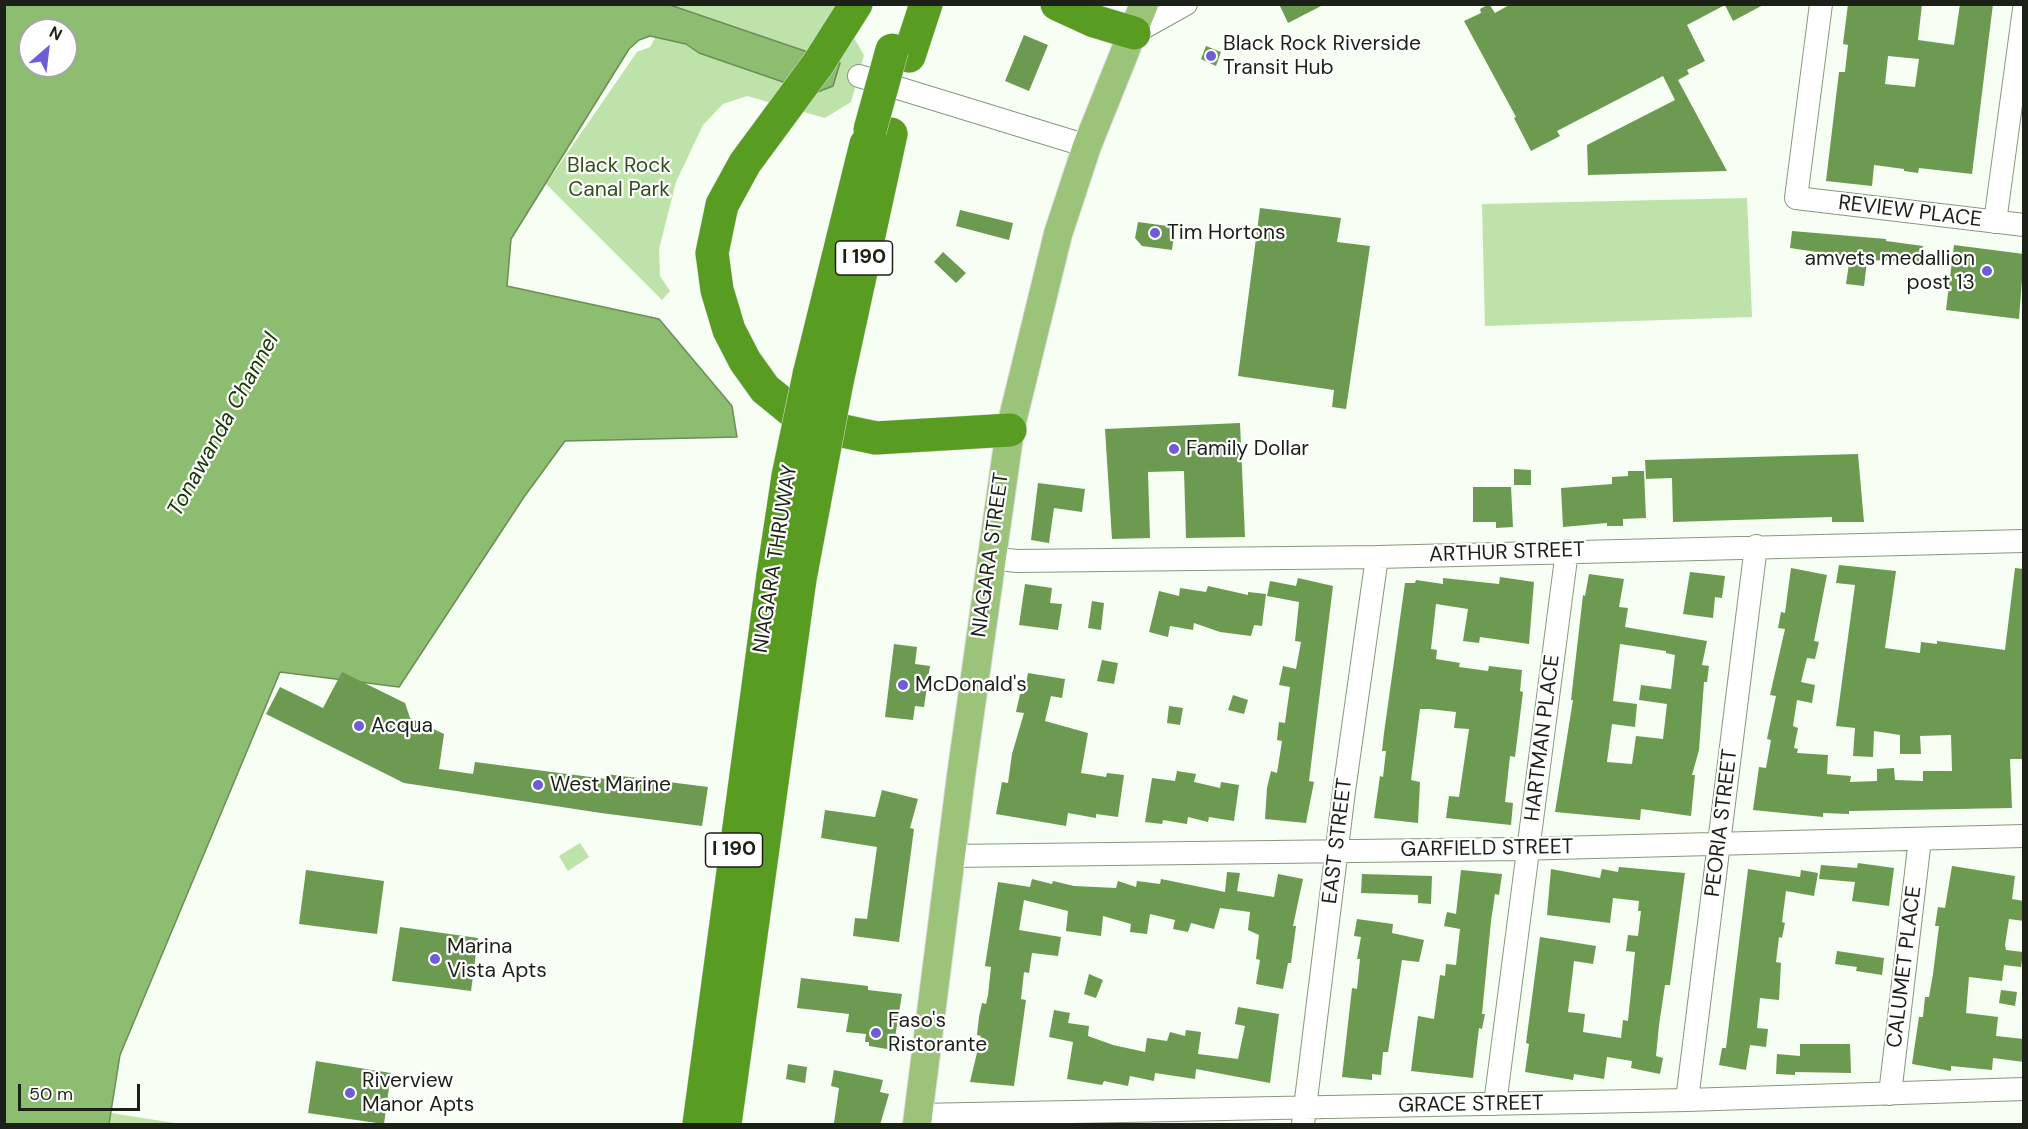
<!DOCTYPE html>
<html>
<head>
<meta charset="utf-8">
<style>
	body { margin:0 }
	#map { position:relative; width:2028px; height:1129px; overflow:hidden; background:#f7fef3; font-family:"DM Sans",sans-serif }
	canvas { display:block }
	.frame { position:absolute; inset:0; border:6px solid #1b2117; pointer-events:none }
	.north { position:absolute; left:18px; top:18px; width:60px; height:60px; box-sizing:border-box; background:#fff; border:2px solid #a4a6a2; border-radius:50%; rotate:28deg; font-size:16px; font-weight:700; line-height:24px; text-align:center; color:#1b2117 }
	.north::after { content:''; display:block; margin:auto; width:21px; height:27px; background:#6d5dd7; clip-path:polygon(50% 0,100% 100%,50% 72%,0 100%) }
	.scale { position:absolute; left:18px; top:1084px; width:122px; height:27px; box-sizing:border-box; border:3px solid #1b2117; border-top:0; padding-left:8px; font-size:18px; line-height:21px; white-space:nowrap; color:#1b2117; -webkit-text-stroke:4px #fff; paint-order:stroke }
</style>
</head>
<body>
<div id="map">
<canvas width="2028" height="1129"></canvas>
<div class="frame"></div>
<div class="north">N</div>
<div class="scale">50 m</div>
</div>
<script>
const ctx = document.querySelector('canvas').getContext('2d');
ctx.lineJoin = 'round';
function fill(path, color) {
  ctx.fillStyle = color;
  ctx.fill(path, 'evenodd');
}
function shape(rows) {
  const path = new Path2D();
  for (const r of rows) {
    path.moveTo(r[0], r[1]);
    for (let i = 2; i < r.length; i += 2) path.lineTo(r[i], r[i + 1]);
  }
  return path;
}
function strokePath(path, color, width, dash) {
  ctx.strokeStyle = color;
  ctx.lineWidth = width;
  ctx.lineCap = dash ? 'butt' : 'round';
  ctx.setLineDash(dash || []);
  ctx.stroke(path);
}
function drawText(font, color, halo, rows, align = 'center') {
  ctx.font = font + ' "DM Sans",sans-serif';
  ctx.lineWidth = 4.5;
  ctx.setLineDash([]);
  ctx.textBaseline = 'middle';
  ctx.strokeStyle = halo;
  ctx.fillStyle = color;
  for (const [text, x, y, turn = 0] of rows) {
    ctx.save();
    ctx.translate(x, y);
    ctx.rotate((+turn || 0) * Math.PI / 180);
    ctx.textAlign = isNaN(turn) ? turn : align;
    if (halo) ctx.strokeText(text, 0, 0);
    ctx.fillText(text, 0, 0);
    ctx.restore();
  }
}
const green = shape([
	[669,5,841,5,839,13,864,55,851,102,825,118,747,96,723,104,703,125,676,182,659,249,660,276,670,291,662,300,546,184,637,52,650,47,672,7],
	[1747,198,1752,317,1485,326,1482,204],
	[580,843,589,857,568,871,559,856],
	[111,1113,181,1124,109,1124]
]);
const water = shape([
	[5,5,670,5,840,63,833,86,815,93,699,53,686,44,650,36,639,40,629,49,511,239,507,286,659,319,732,406,737,437,565,441,524,497,399,687,280,672,120,1055,109,1124,5,1124,5,5],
	[30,30,66,30,66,66,30,66,30,30]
]);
const building = shape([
	[1279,4,1325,4,1288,23],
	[1489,4,1495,13,1511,4,1765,4,1733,21,1725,5,1687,25,1705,61,1687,70,1689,74,1678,80,1727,171,1588,175,1587,145,1675,100,1663,76,1557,131,1560,136,1531,151,1514,118,1516,117,1464,21,1481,13,1480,9],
	[1848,4,1922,4,1918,40,1954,45,1960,4,1993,4,1972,174,1919,168,1918,173,1904,171,1904,169,1874,165,1872,186,1826,181,1839,72,1845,72,1848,45,1843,44],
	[1888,56,1919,59,1915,87,1885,84],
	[1024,35,1048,45,1029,91,1005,81],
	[1206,46,1221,52,1216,66,1201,59],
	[1260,208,1341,218,1337,242,1370,246,1346,409,1332,407,1334,390,1238,376],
	[960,210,1013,223,1009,240,956,226],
	[1138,222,1175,227,1172,250,1142,246,1135,238],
	[1792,231,1886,239,1886,241,1923,246,1920,265,1884,260,1867,261,1864,286,1846,284,1850,257,1790,248],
	[1954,245,2024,254,2019,319,1946,310],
	[943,252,966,273,956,283,934,262],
	[1240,423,1245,537,1186,538,1184,471,1148,472,1150,538,1112,539,1105,429],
	[1858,454,1864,522,1832,522,1832,517,1673,522,1672,478,1646,479,1645,460],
	[1514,469,1531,470,1531,485,1514,485],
	[1628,471,1644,471,1646,518,1623,519,1623,526,1607,526,1607,523,1563,527,1561,488,1612,484,1612,477,1628,476],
	[1038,483,1085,489,1082,512,1054,508,1049,543,1031,540],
	[1473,487,1511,487,1513,527,1496,528,1496,522,1473,522],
	[1839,565,1896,571,1885,648,1920,653,1921,642,1937,644,1937,641,2005,650,2015,568,2024,569,2024,759,2010,759,2012,808,1849,811,1849,814,1823,813,1823,817,1753,810,1759,767,1766,768,1771,740,1767,739,1776,696,1770,695,1785,629,1778,628,1781,612,1785,613,1791,568,1827,575,1814,641,1819,642,1815,659,1807,658,1801,682,1815,685,1812,703,1797,700,1793,726,1798,728,1794,748,1798,749,1797,753,1828,755,1827,774,1851,776,1850,782,1877,781,1877,769,1894,768,1895,780,1923,781,1923,771,1952,771,1951,735,1920,736,1921,754,1900,754,1900,735,1874,731,1873,757,1853,756,1855,728,1836,726,1855,585,1836,583],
	[1690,572,1725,576,1722,598,1715,597,1713,618,1683,614],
	[1589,574,1624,579,1619,607,1628,608,1625,627,1707,641,1702,665,1709,666,1707,682,1704,682,1699,750,1692,775,1695,775,1691,816,1641,809,1640,820,1555,812,1573,700,1571,700,1583,595,1585,596],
	[1620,644,1666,651,1666,653,1675,655,1671,689,1641,685,1639,700,1667,704,1663,739,1636,736,1632,764,1607,762,1612,724,1635,727,1637,704,1613,701],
	[1500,577,1534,582,1529,644,1480,637,1479,643,1463,641,1468,609,1436,604,1431,649,1437,650,1436,659,1460,663,1459,667,1488,671,1489,666,1522,670,1520,691,1523,692,1515,757,1510,756,1505,802,1513,803,1511,825,1446,818,1449,796,1459,797,1469,729,1454,728,1456,712,1429,709,1420,709,1411,780,1420,782,1418,823,1374,818,1380,776,1383,777,1386,751,1382,751,1384,733,1405,583,1415,583,1416,580,1443,584,1443,578,1499,584],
	[1298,578,1333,586,1309,781,1314,782,1306,823,1265,819,1267,788,1271,771,1277,773,1282,741,1277,740,1279,722,1285,723,1290,687,1279,685,1283,666,1296,669,1301,642,1295,641,1299,602,1267,596,1270,581,1296,586],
	[1025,584,1052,588,1050,603,1062,604,1058,630,1019,625],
	[1208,586,1248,595,1248,592,1266,594,1262,626,1254,625,1251,636,1220,632,1194,623,1193,630,1170,626,1168,637,1149,632,1159,591,1179,596,1180,588,1206,592],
	[1092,601,1104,603,1101,630,1088,628],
	[894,644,917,647,915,664,930,666,924,707,915,706,913,720,885,717],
	[1102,660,1118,663,1114,684,1097,681],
	[342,672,405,703,410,718,444,734,439,769,473,774,475,762,606,779,606,774,708,787,702,826,601,813,404,783,266,714,280,687,323,708],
	[1028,673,1065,679,1062,698,1051,696,1045,721,1088,733,1081,773,1106,777,1107,773,1124,775,1118,817,1096,814,1096,818,1068,813,1066,826,996,814,1002,782,1008,783,1012,754,1024,713,1016,712,1020,694,1024,694],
	[1233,695,1248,700,1244,714,1228,710],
	[1169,706,1183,708,1180,725,1167,723],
	[1177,771,1196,774,1194,782,1220,788,1221,782,1239,785,1234,821,1209,817,1208,822,1188,817,1187,824,1163,820,1162,824,1145,822,1152,778,1175,781],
	[882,790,918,799,910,828,914,829,899,942,853,936,855,918,867,919,877,847,821,838,825,810,875,817],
	[1858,863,1894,868,1889,906,1852,901,1855,882,1819,879,1821,865,1857,868],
	[1952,866,2015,876,2012,899,2024,901,2024,921,2009,919,2005,945,2006,950,2023,952,2021,967,2004,965,2002,981,1969,977,1966,1013,1998,1017,1996,1036,2024,1039,2024,1062,1993,1058,1992,1070,1951,1066,1951,1071,1912,1064,1919,1017,1923,1017,1925,997,1929,997,1933,974,1939,926,1935,926,1938,907,1945,908],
	[1619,867,1685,873,1670,985,1665,985,1659,1025,1656,1056,1663,1058,1660,1074,1631,1068,1632,1061,1607,1057,1604,1079,1574,1074,1573,1080,1525,1072,1529,1044,1526,1043,1540,937,1596,946,1593,964,1574,961,1568,1012,1585,1014,1583,1032,1621,1038,1623,1020,1628,1021,1635,952,1626,951,1628,935,1638,936,1641,911,1638,911,1639,901,1613,898,1610,923,1547,915,1551,869,1600,878,1602,869,1618,872],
	[1748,869,1800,877,1801,870,1818,873,1814,896,1786,891,1782,922,1785,923,1782,938,1779,937,1776,962,1781,963,1779,1000,1760,998,1757,1028,1768,1029,1766,1047,1750,1045,1746,1070,1719,1065,1722,1048,1726,1048],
	[306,870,384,881,377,934,299,924],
	[1461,870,1502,874,1499,895,1495,894,1491,921,1482,1014,1485,1014,1482,1029,1479,1028,1473,1078,1411,1071,1418,1016,1434,1019,1440,975,1445,976,1446,964,1456,965,1460,929,1444,926,1447,912,1456,914],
	[1227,872,1240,873,1237,891,1274,897,1278,874,1303,879,1293,926,1296,926,1291,963,1288,963,1283,989,1256,984,1260,960,1256,959,1259,935,1248,930,1250,912,1220,908,1214,929,1191,923,1188,932,1173,929,1175,920,1150,914,1147,934,1130,932,1131,924,1103,916,1101,936,1066,931,1068,911,1024,900,1019,930,1061,937,1058,956,1032,953,1029,973,1024,972,1021,999,1026,1000,1014,1086,970,1082,981,1036,977,1035,979,1017,982,1003,986,1004,988,995,991,967,985,966,998,882,1030,887,1032,879,1052,884,1053,881,1074,886,1116,888,1118,881,1136,887,1137,881,1160,884,1161,879,1225,892],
	[1362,874,1432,876,1431,904,1418,903,1418,895,1361,893],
	[1357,919,1393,924,1392,933,1424,940,1419,962,1402,960,1388,1052,1383,1052,1381,1075,1372,1074,1372,1080,1342,1077,1352,988,1357,989,1360,959,1357,959,1361,937,1354,936],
	[400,927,478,938,471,991,392,981],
	[1837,951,1884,958,1882,975,1856,971,1857,967,1835,964],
	[1089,974,1103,980,1096,998,1084,994],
	[801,978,868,986,868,990,902,994,893,1050,869,1046,869,1042,865,1042,866,1034,846,1032,849,1014,797,1008],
	[2001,990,2017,992,2015,1006,1999,1003],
	[1238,1007,1279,1014,1270,1083,1196,1069,1195,1079,1155,1073,1154,1081,1130,1076,1128,1086,1104,1081,1102,1085,1067,1079,1073,1042,1049,1037,1054,1010,1070,1013,1068,1023,1089,1026,1088,1036,1113,1045,1145,1052,1147,1038,1167,1041,1170,1032,1185,1036,1186,1030,1201,1032,1198,1054,1238,1059,1245,1026,1235,1024],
	[1800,1044,1850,1044,1851,1073,1795,1072,1795,1075,1776,1074,1777,1054,1800,1056],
	[316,1061,391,1073,384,1124,308,1113],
	[788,1064,807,1067,805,1083,786,1079],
	[834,1070,883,1080,880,1092,889,1094,880,1125,834,1123,839,1088,831,1086]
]);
const minor = shape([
	[1821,4,1796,198,2024,225],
	[1134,33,1186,4],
	[859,76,1087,146],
	[1995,222,2024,9],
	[990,558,1017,561,1377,557,2024,541],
	[950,856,1516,849,2024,836],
	[1890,1094,1920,839],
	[1687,1100,1756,546],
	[1495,1104,1567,551],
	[918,1115,1687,1100,2024,1089],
	[1303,1124,1344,791,1377,557]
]);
const major = shape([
	[917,1124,961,776,1010,430,1058,234,1087,146,1144,4]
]);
const highway = shape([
	[856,4,818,64,745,163,722,205,712,253,717,290,729,330,745,361,765,389,792,411,829,428,876,438,1010,430],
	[1057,4,1094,21,1134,33],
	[909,56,926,4],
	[809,375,866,144],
	[837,382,891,134],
	[699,1124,773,575],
	[725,1124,800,579]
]);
const highwayBridge = shape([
	[870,130,892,50],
	[773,575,788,476,809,375],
	[800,579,837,382]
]);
const markers = [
	[1211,56,6,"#6d5dd7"],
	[1155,233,6,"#6d5dd7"],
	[1987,271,6,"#6d5dd7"],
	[1174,449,6,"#6d5dd7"],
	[903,685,6,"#6d5dd7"],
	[359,726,6,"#6d5dd7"],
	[538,785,6,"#6d5dd7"],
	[435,959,6,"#6d5dd7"],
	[876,1033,6,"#6d5dd7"],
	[350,1093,6,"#6d5dd7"]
];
const shields = [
	[864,258,57],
	[734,850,57]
];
const shieldNames = [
	["I 190",864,258],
	["I 190",734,850]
];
const poiNames = [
	["Black Rock Riverside",1223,44],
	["Transit Hub",1223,68],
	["Tim Hortons",1167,233],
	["amvets medallion",1975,259,"right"],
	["post 13",1975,283,"right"],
	["Family Dollar",1186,449],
	["McDonald's",915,685],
	["Acqua",371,726],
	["West Marine",550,785],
	["Marina",447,947],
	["Vista Apts",447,971],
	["Faso's",888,1021],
	["Ristorante",888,1045],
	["Riverview",362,1081],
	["Manor Apts",362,1105]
];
const parkNames = [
	["Black Rock",619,166],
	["Canal Park",619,190]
];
const streetNames = [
	["REVIEW PLACE",1910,212,7],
	["ARTHUR STREET",1507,553,-2],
	["NIAGARA STREET",991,555,-82],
	["NIAGARA THRUWAY",776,559,-81],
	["HARTMAN PLACE",1543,738,-83],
	["PEORIA STREET",1722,823,-83],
	["EAST STREET",1338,841,-83],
	["GARFIELD STREET",1487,849,-1],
	["CALUMET PLACE",1905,967,-83],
	["GRACE STREET",1471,1105,-1]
];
const waterNames = [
	["Tonawanda Channel",224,425,-61]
];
fill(green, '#bee3aa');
fill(water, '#8dbd71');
strokePath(water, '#6b8e56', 1.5);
fill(building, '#6c9a50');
strokePath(minor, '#87987e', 24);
strokePath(major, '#dbdbda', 30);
strokePath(highway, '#dbdbda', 34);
strokePath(minor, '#fff', 22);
strokePath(major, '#9bc47a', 28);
strokePath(highway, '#589c22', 33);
strokePath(highwayBridge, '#dbdbda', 34, []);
strokePath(highwayBridge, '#589c22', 33);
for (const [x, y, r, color] of markers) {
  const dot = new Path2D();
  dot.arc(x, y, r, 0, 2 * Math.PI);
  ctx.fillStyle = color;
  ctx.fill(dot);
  strokePath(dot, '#fff', 2);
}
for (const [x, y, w] of shields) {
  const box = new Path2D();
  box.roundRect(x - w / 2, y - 17, w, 34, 4.5);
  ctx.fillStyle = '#fff';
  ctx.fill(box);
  strokePath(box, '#1b2117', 1.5);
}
drawText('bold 20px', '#1b2117', null, shieldNames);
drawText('21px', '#1b2117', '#fff', poiNames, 'left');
drawText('21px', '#2f4f1a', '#fff', parkNames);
drawText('21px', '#1b2117', '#fff', streetNames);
drawText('italic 22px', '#163400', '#fff', waterNames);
</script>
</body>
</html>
